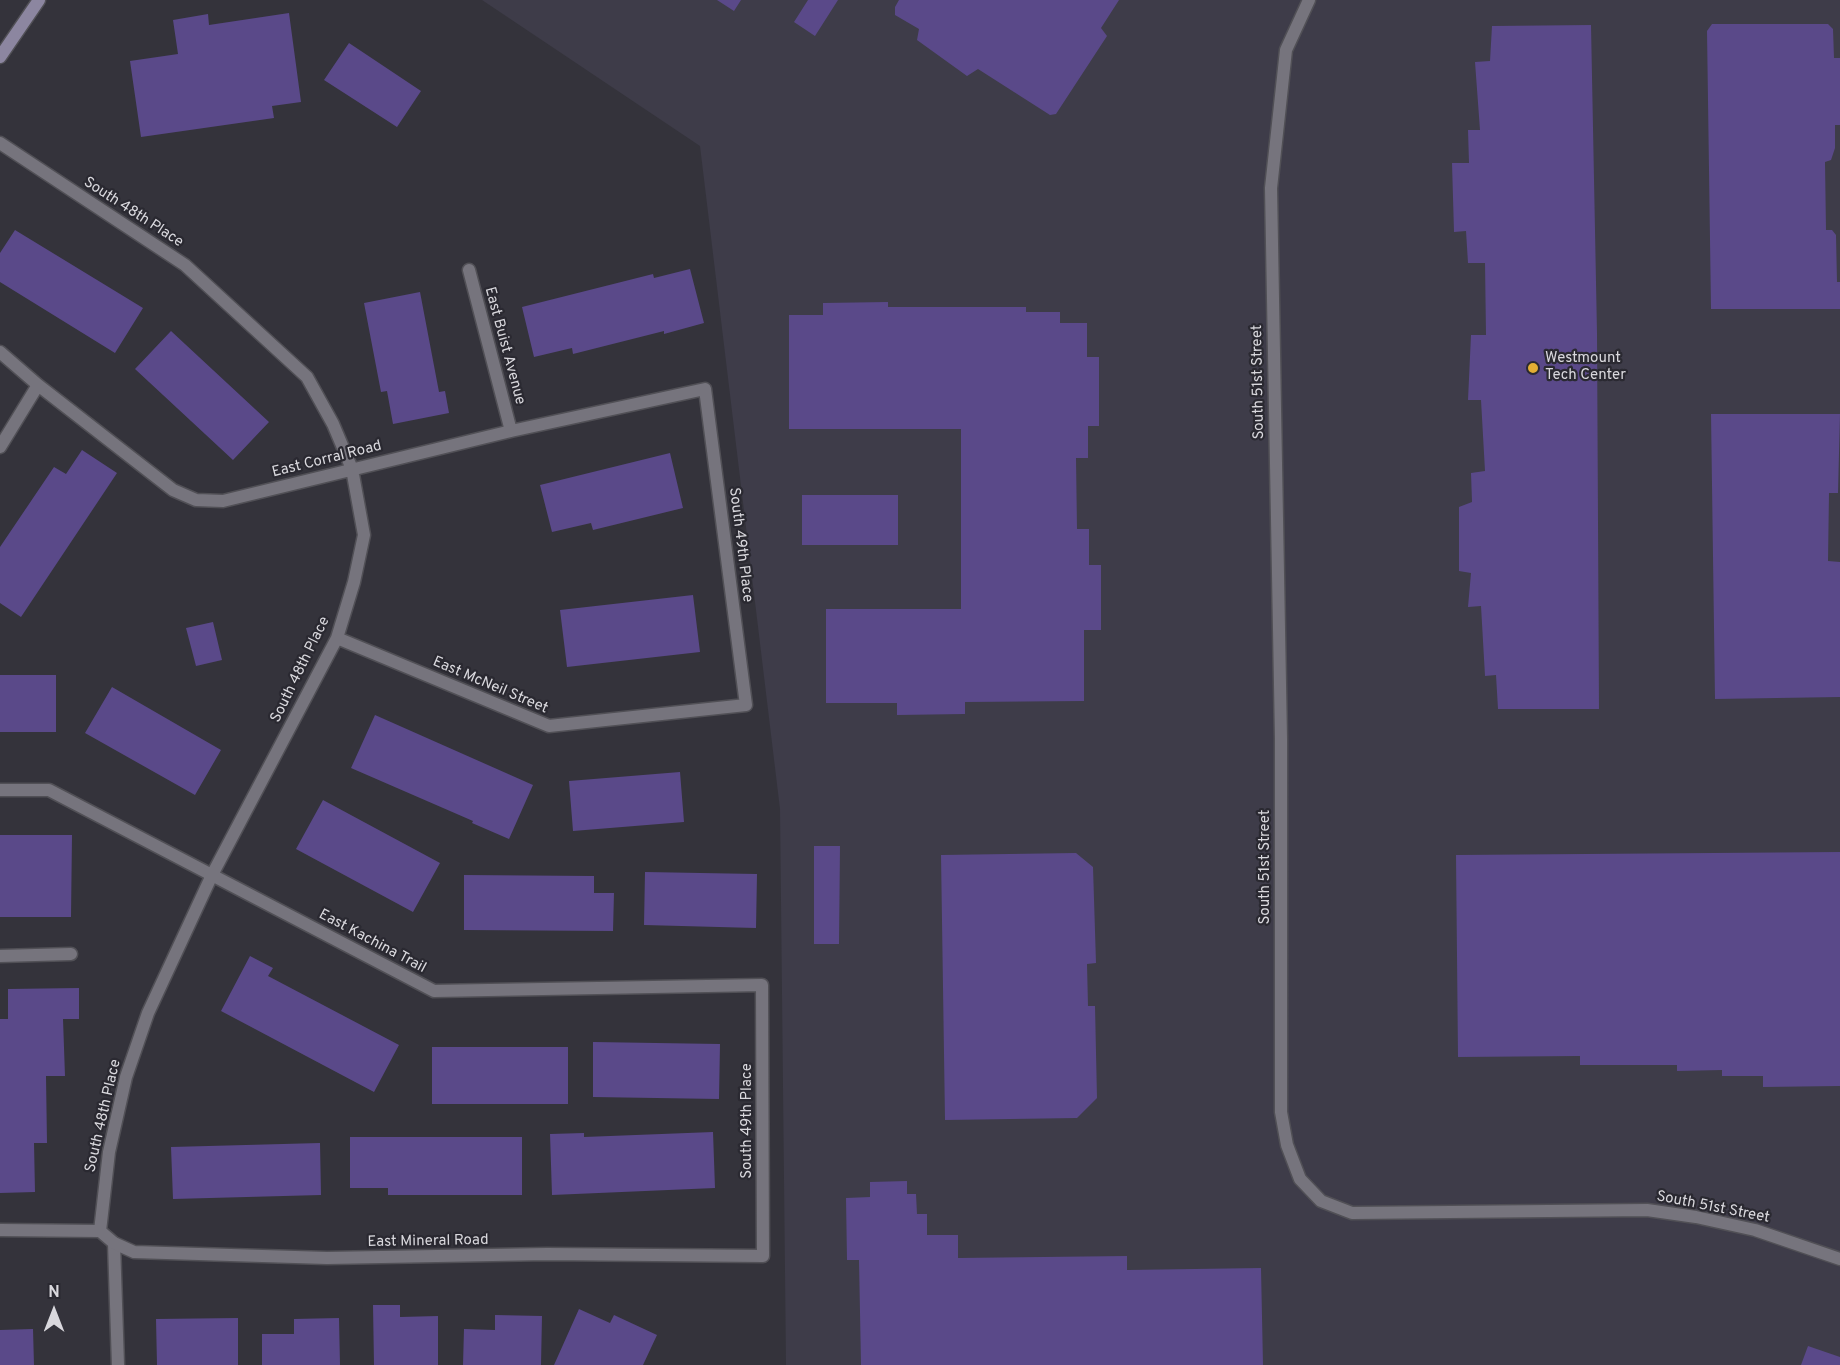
<!DOCTYPE html>
<html>
<head>
<meta charset="utf-8">
<style>
	body { margin:0 }
	#map { position:relative; width:1840px; height:1365px; overflow:hidden; background:#34333b; font-family:Overpass,sans-serif }
	canvas { display:block }
	.north { position:absolute; left:24px; top:1281px; width:60px; height:60px; -webkit-text-stroke:4px #2a2931; paint-order:stroke; rotate:0deg; font-size:16px; font-weight:700; line-height:24px; text-align:center; color:#d9d8dd }
	.north::after { content:''; display:block; margin:auto; width:21px; height:27px; background:#d9d8dd; clip-path:polygon(50% 0,100% 100%,50% 72%,0 100%) }
</style>
</head>
<body>
<div id="map">
<canvas width="1840" height="1365"></canvas>
<div class="north">N</div>
</div>
<script>
const ctx = document.querySelector('canvas').getContext('2d');
ctx.lineJoin = 'round';
function fill(path, color) {
  ctx.fillStyle = color;
  ctx.fill(path, 'evenodd');
}
function shape(rows) {
  const path = new Path2D();
  for (const r of rows) {
    path.moveTo(r[0], r[1]);
    for (let i = 2; i < r.length; i += 2) path.lineTo(r[i], r[i + 1]);
  }
  return path;
}
function strokePath(path, color, width, dash) {
  ctx.strokeStyle = color;
  ctx.lineWidth = width;
  ctx.lineCap = dash ? 'butt' : 'round';
  ctx.setLineDash(dash || []);
  ctx.stroke(path);
}
function drawText(font, color, halo, rows, align = 'center') {
  ctx.font = font + ' Overpass,sans-serif';
  ctx.lineWidth = 4.5;
  ctx.setLineDash([]);
  ctx.textBaseline = 'middle';
  ctx.strokeStyle = halo;
  ctx.fillStyle = color;
  for (const [text, x, y, turn = 0] of rows) {
    ctx.save();
    ctx.translate(x, y);
    ctx.rotate((+turn || 0) * Math.PI / 180);
    ctx.textAlign = isNaN(turn) ? turn : align;
    if (halo) ctx.strokeText(text, 0, 0);
    ctx.fillText(text, 0, 0);
    ctx.restore();
  }
}
const built = shape([
	[482,0,1840,0,1840,1365,786,1365,780,809,700,146]
]);
const building = shape([
	[717,0,741,0,734,11],
	[808,0,838,0,815,36,794,22],
	[899,0,1119,0,1101,28,1107,36,1056,114,1050,115,978,69,967,76,917,40,919,29,895,15,895,7],
	[289,13,301,102,272,106,274,118,141,137,130,61,178,54,173,20,208,14,209,25],
	[1712,24,1828,24,1833,29,1834,58,1840,58,1840,125,1835,125,1835,148,1831,160,1825,162,1826,230,1832,230,1836,235,1837,282,1840,282,1840,309,1711,309,1707,31],
	[1591,25,1597,333,1599,709,1498,709,1496,675,1485,676,1481,606,1468,607,1471,573,1459,571,1459,507,1472,502,1471,473,1485,471,1481,400,1468,400,1471,335,1486,335,1485,263,1468,263,1466,231,1454,232,1452,163,1469,163,1468,130,1480,130,1475,62,1490,61,1492,26],
	[349,43,421,91,397,127,324,80],
	[15,230,143,308,115,353,0,282,0,253],
	[690,269,704,323,664,334,664,331,573,354,572,348,534,357,522,307,653,274,654,278],
	[420,292,439,392,445,391,449,413,393,424,387,391,381,392,364,303],
	[888,302,888,307,1026,307,1026,312,1060,312,1060,323,1087,323,1087,357,1099,357,1099,426,1088,426,1088,458,1076,458,1077,529,1089,529,1089,565,1101,565,1101,630,1084,630,1084,701,965,702,965,714,897,715,897,703,826,703,826,609,961,609,961,429,789,429,789,315,823,315,823,303],
	[171,331,269,422,233,460,135,369],
	[1711,414,1840,414,1838,493,1829,493,1828,561,1840,562,1840,697,1715,699],
	[82,450,117,473,21,617,0,603,0,547,54,467,66,474],
	[670,453,683,508,593,530,591,523,552,532,540,485],
	[802,495,898,495,898,545,802,545],
	[693,595,700,652,567,667,560,610],
	[213,622,222,660,196,666,186,628],
	[0,675,56,675,56,732,0,732],
	[112,687,221,750,195,795,85,733],
	[375,715,533,785,509,839,472,823,473,821,351,768],
	[680,772,684,822,573,831,569,781],
	[323,800,440,863,413,912,296,849],
	[0,835,72,835,71,917,0,917],
	[814,846,840,846,839,944,814,944],
	[1840,852,1840,1086,1763,1087,1763,1076,1722,1076,1722,1070,1677,1071,1677,1065,1580,1065,1580,1056,1458,1057,1456,855],
	[1076,853,1093,867,1096,963,1087,964,1088,1006,1095,1006,1097,1098,1077,1118,945,1120,941,855],
	[645,872,757,874,756,928,644,925],
	[464,875,594,876,594,893,614,893,613,931,464,930],
	[250,956,273,968,268,976,399,1045,374,1092,221,1011],
	[79,988,79,1019,63,1019,65,1076,46,1076,47,1143,34,1143,35,1192,0,1193,0,1019,8,1019,8,989],
	[593,1042,720,1044,719,1099,593,1097],
	[432,1047,568,1047,568,1104,432,1104],
	[713,1132,715,1188,552,1195,550,1134,584,1133,584,1137],
	[350,1137,522,1137,522,1195,388,1195,388,1188,350,1188],
	[320,1143,321,1195,173,1199,171,1147],
	[907,1181,907,1194,916,1194,917,1214,927,1214,927,1235,958,1235,958,1258,1127,1256,1127,1270,1261,1268,1263,1365,861,1365,859,1260,847,1260,846,1198,870,1197,870,1182],
	[373,1305,400,1305,400,1317,438,1316,438,1365,374,1365],
	[579,1309,610,1323,614,1315,657,1335,643,1365,554,1365],
	[495,1315,542,1316,541,1365,463,1365,464,1329,495,1330],
	[238,1318,238,1365,157,1365,156,1319],
	[339,1318,340,1365,262,1365,262,1334,294,1334,294,1319],
	[33,1329,34,1365,0,1365,0,1330],
	[1808,1346,1840,1357,1840,1365,1801,1365]
]);
const lane = shape([
	[114,1243,118,1365]
]);
const street = shape([
	[1309,0,1286,50,1271,188,1281,739,1281,1112,1287,1145,1300,1179,1321,1201,1352,1213,1647,1210,1696,1217,1755,1230,1840,1259],
	[0,143,185,265,307,377,333,424,352,469,364,535,354,582,337,638,212,875,148,1013,126,1077,109,1152,100,1231],
	[469,270,511,431],
	[0,352,38,385,173,490,196,500,223,501,511,431,705,389,746,705,549,726,337,638],
	[0,447,38,385],
	[0,790,49,790,434,991,762,985,763,1256,547,1254,327,1258,134,1252,114,1243,100,1231],
	[0,956,71,954],
	[0,1230,100,1231]
]);
const secondary = shape([
	[0,57,39,0]
]);
const markers = [
	[1533,368,6,"#e3ae34"]
];
const streetNames = [
	["South 48th Place",133,213,33],
	["East Buist Avenue",504,346,75],
	["South 51st Street",1259,382,-91],
	["East Corral Road",327,460,-14],
	["South 49th Place",740,545,83],
	["South 48th Place",301,670,-64],
	["East McNeil Street",490,686,23],
	["South 51st Street",1266,867,-90],
	["East Kachina Trail",372,942,28],
	["South 48th Place",104,1116,-77],
	["South 49th Place",748,1121,-90],
	["South 51st Street",1713,1208,11],
	["East Mineral Road",428,1242,-1]
];
const poiNames = [
	["Westmount",1545,359],
	["Tech Center",1545,376]
];
fill(built, '#3e3c49');
fill(building, '#5a4989');
strokePath(lane, '#515056', 15);
strokePath(street, '#515056', 15);
strokePath(secondary, '#515056', 15);
strokePath(lane, '#76747d', 12);
strokePath(street, '#76747d', 12);
strokePath(secondary, '#8c86a0', 12);
for (const [x, y, r, color] of markers) {
  const dot = new Path2D();
  dot.arc(x, y, r, 0, 2 * Math.PI);
  ctx.fillStyle = color;
  ctx.fill(dot);
  strokePath(dot, '#2a2931', 2);
}
drawText('15px', '#d9d8dd', '#2a2931', streetNames);
drawText('15px', '#d9d8dd', '#2a2931', poiNames, 'left');
</script>
</body>
</html>
